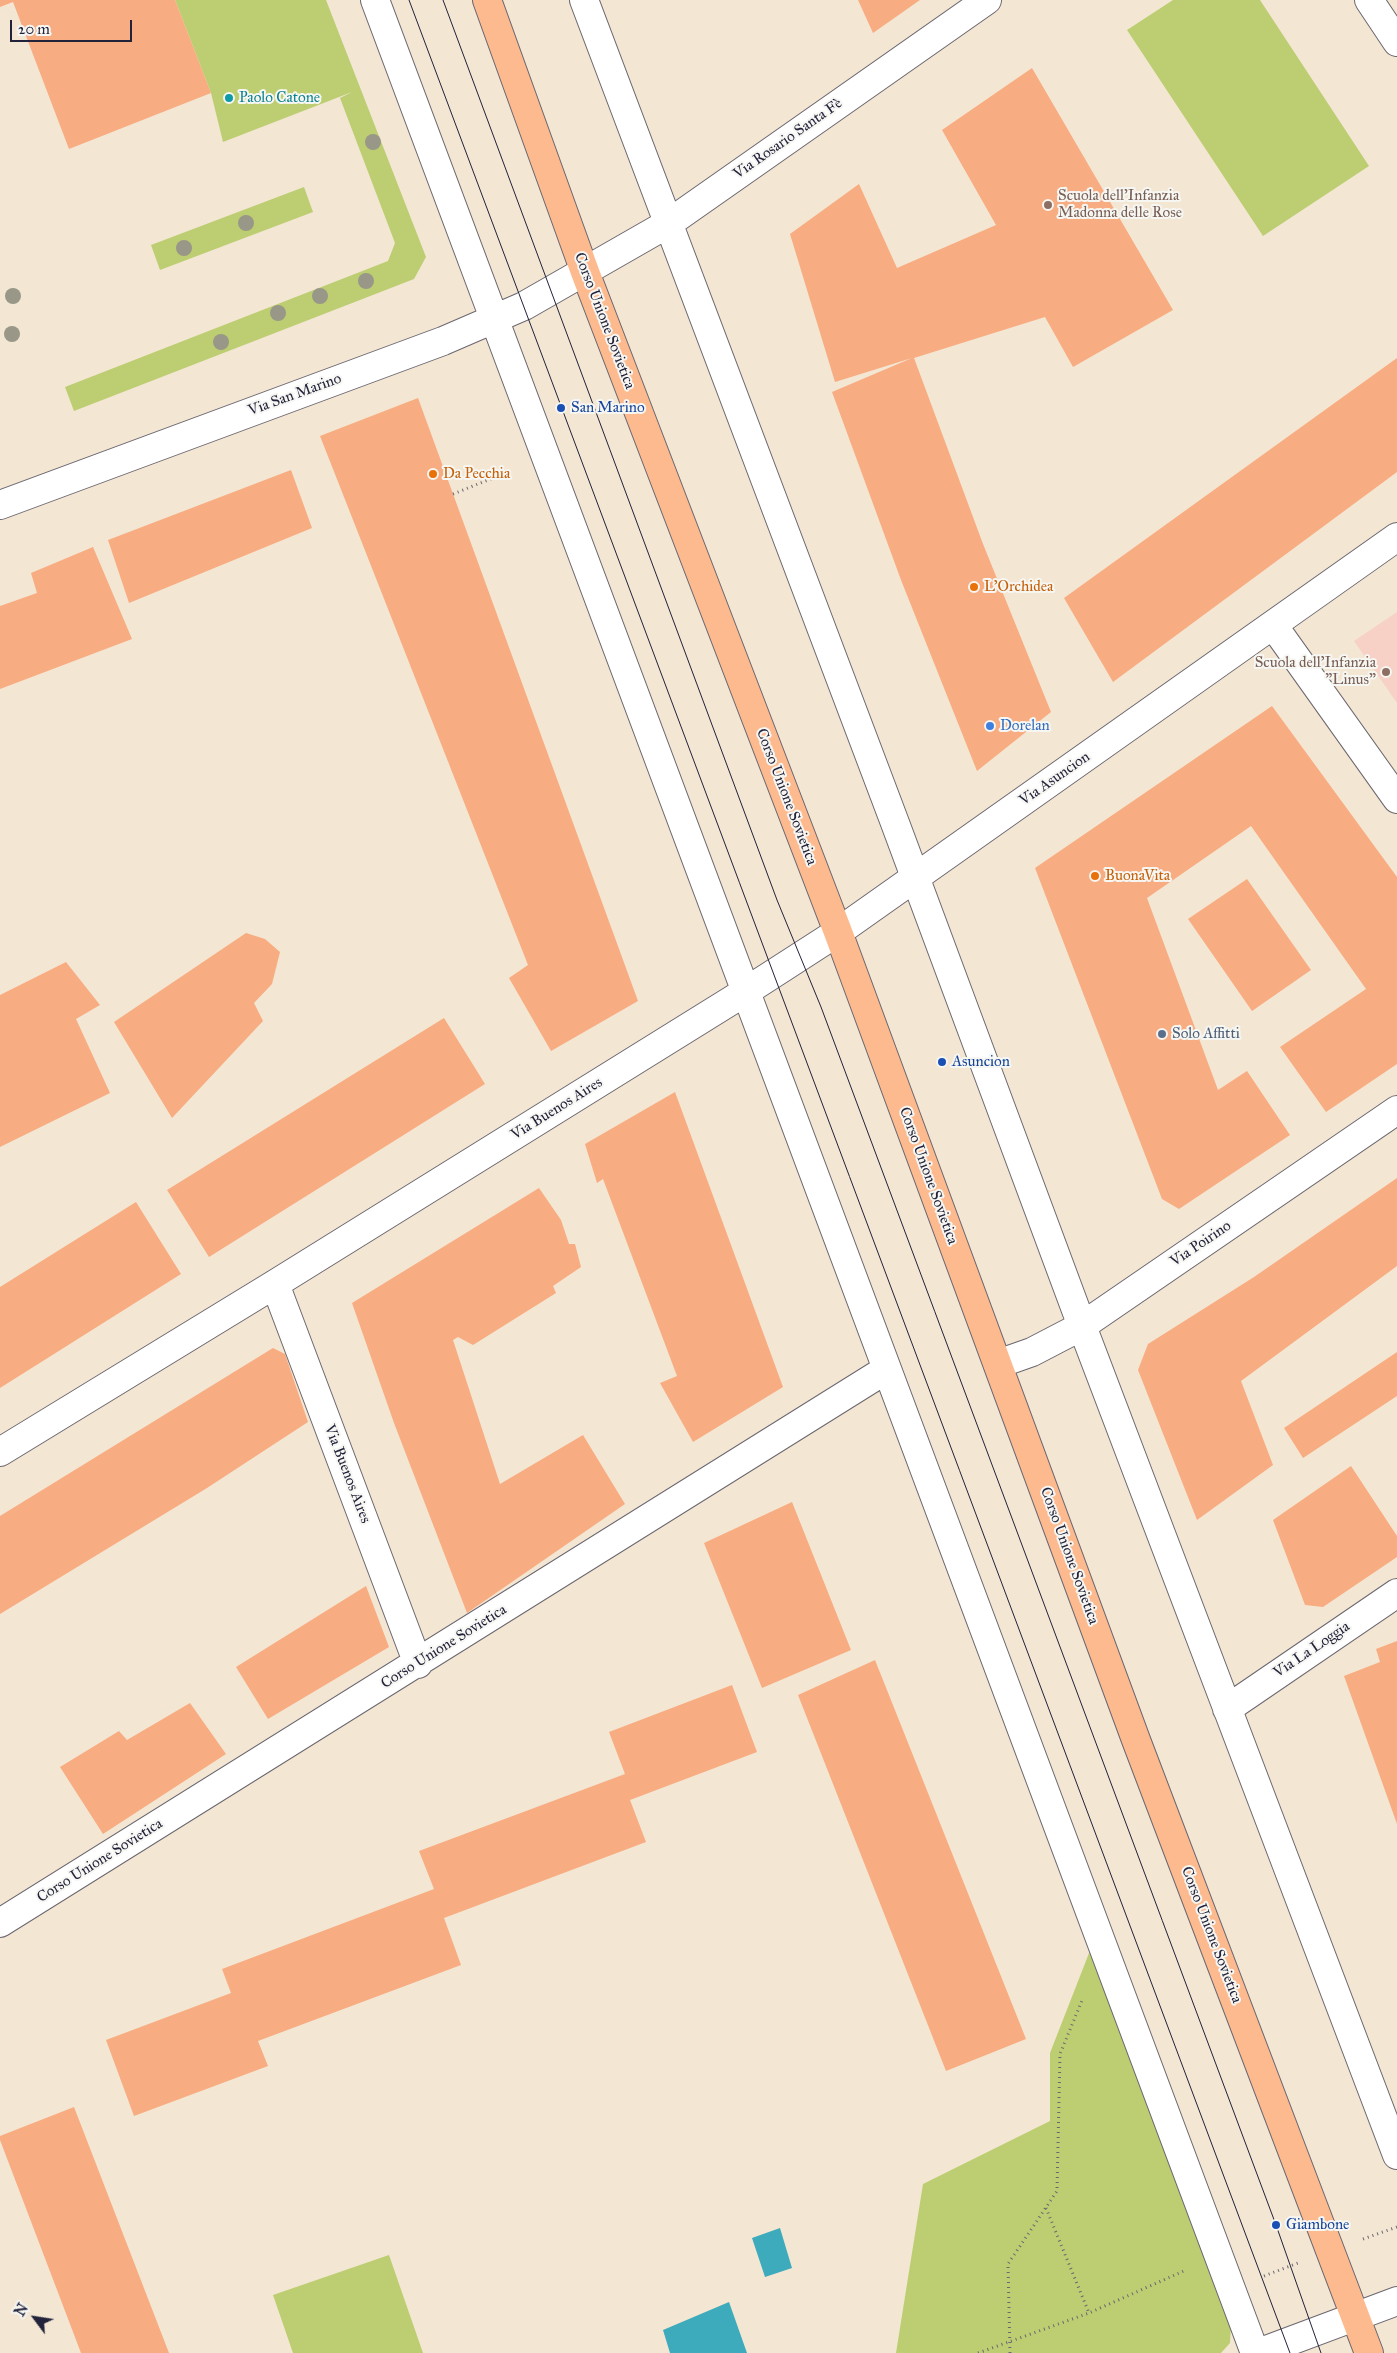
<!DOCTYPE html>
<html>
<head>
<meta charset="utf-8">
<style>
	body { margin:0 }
	#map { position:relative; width:1397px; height:2353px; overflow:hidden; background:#f3e6d3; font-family:"IM FELL Great Primer",serif }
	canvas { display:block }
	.north { position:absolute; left:10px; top:2293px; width:50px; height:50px; -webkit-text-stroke:4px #f6f6f2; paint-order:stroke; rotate:301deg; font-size:14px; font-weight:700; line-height:20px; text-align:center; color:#22223b }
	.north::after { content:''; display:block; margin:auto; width:18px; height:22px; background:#22223b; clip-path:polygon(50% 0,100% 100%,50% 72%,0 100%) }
	.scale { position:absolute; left:10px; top:20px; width:122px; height:22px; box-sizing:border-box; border:2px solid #22223b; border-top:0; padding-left:6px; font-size:15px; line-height:18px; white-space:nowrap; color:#22223b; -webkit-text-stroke:4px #f6f6f2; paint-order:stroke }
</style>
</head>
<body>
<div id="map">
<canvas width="1397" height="2353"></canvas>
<div class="north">N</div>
<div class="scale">20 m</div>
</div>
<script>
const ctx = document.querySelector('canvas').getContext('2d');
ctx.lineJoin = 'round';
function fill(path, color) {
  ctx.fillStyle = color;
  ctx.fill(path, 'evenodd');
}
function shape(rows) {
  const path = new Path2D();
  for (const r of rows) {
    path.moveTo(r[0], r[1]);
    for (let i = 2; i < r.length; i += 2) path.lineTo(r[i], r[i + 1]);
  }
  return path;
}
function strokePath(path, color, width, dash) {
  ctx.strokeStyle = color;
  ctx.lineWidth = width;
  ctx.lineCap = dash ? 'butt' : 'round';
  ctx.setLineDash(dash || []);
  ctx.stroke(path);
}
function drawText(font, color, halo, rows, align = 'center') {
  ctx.font = font + ' "IM FELL Great Primer",serif';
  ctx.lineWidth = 4;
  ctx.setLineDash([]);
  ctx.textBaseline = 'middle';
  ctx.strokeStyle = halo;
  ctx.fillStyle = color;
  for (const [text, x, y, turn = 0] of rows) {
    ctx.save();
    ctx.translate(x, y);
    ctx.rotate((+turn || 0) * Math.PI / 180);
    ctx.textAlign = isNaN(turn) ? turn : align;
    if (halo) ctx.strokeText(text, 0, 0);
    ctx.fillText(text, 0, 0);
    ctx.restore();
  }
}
const built = shape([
	[1397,612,1397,703,1354,641]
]);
const green = shape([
	[175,0,326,0,426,257,414,279,74,411,65,387,388,261,395,243,340,98,352,92,223,142,211,93],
	[1173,0,1260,0,1369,166,1263,236,1127,30],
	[304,187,313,212,160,270,151,245],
	[1091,1948,1231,2324,1230,2343,1221,2353,896,2353,923,2184,1050,2121,1050,2053],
	[389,2255,423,2353,293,2353,273,2295]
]);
const water = shape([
	[780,2228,792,2268,765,2277,752,2238],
	[729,2302,747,2353,670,2353,663,2330]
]);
const building = shape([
	[0,0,175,0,211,93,69,149,13,2,0,7],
	[858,0,920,0,873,33],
	[1032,68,1173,310,1073,367,1045,317,914,358,983,544,1051,712,977,771,901,580,832,392,912,358,835,382,790,234,859,184,897,268,996,225,942,130],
	[1397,358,1397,472,1113,682,1064,598],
	[418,398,638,1001,551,1051,509,978,528,965,320,436],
	[291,470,312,528,129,603,108,540],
	[93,547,132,639,0,689,0,606,37,593,31,573],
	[1272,706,1397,877,1397,1064,1326,1112,1280,1047,1366,989,1251,826,1147,898,1218,1090,1247,1071,1290,1135,1179,1209,1162,1199,1035,868],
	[1247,879,1311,970,1252,1011,1188,919],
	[246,933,265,939,280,952,272,984,254,1003,263,1021,172,1118,114,1022],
	[66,962,100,1005,76,1019,110,1093,0,1147,0,995],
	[444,1018,485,1084,209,1257,167,1190],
	[675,1092,783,1387,693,1442,660,1383,677,1376,603,1179,597,1183,585,1144],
	[1397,1178,1397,1266,1241,1381,1273,1465,1197,1520,1138,1370,1148,1344,1254,1277],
	[539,1188,561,1220,569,1244,575,1244,581,1267,553,1286,556,1293,473,1345,458,1337,453,1340,500,1484,583,1435,625,1504,467,1613,394,1423,352,1303],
	[136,1202,181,1274,0,1388,0,1287],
	[273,1348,285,1354,308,1422,207,1488,0,1614,0,1516],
	[1397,1352,1397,1396,1303,1458,1284,1428],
	[1351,1466,1397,1536,1397,1557,1323,1607,1305,1605,1273,1520],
	[792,1502,851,1650,762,1688,704,1543],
	[366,1586,389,1647,268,1719,236,1667],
	[1397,1641,1397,1824,1344,1676,1380,1662,1376,1649],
	[875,1660,1026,2039,946,2071,798,1695],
	[732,1685,757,1752,630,1800,646,1842,444,1918,461,1965,258,2041,268,2066,134,2116,106,2040,231,1993,222,1969,434,1889,419,1851,625,1774,609,1732],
	[190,1703,226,1754,103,1834,60,1767,119,1731,127,1740],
	[74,2107,169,2353,81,2353,0,2140,0,2136]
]);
const path = shape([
	[453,494,513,470],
	[1046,2208,1089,2313],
	[1363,2239,1397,2227],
	[1264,2276,1298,2263],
	[978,2353,1089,2313,1186,2270],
	[1010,2353,1008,2264,1057,2191,1060,2054,1083,1998]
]);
const minor = shape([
	[375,0,1255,2353],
	[584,0,895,823,1082,1326,1397,2155],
	[1369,0,1397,42],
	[0,505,443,341,524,306,669,223,987,0],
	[1273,625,1397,799],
	[275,1284,418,1664],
	[998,1364,1032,1352,1082,1326,1397,1110],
	[0,1452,275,1284,745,992,838,932,1397,537],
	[1227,1709,1397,1593],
	[0,1923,887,1369],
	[1258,2353,1397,2301]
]);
const major = shape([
	[487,0,585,272,838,932,1136,1740,1369,2353]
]);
const tram = shape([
	[409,0,1290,2353],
	[443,0,777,900,821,1007,1276,2225,1321,2353]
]);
const trees = [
	[373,142],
	[246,223],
	[184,248],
	[366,281],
	[13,296],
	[320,296],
	[278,313],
	[12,334],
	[221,342]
];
const markers = [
	[229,98,5,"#0f9aa8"],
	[1048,205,5,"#8d6e63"],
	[561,408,5,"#1a4fb4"],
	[433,474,5,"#e8710a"],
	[974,587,5,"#e8710a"],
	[1386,672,5,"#8d6e63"],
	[990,726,5,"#3f7fe0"],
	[1095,876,5,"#e8710a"],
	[1162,1034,5,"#5c6f8a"],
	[942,1062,5,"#1a4fb4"],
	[1276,2225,5,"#1a4fb4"]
];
const cultureNames = [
	["Paolo Catone",239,98]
];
const streetNames = [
	["Via Rosario Santa Fè",788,139,-35],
	["Corso Unione Sovietica",604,321,69],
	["Via San Marino",295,395,-20],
	["Via Asuncion",1055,779,-35],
	["Corso Unione Sovietica",786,797,69],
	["Via Buenos Aires",557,1109,-32],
	["Corso Unione Sovietica",928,1176,70],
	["Via Poirino",1201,1244,-34],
	["Via Buenos Aires",347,1474,69],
	["Corso Unione Sovietica",1069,1556,70],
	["Corso Unione Sovietica",444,1647,-32],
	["Via La Loggia",1312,1650,-34],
	["Corso Unione Sovietica",100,1861,-32],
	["Corso Unione Sovietica",1211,1935,69]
];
const educationNames = [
	["Scuola dell'Infanzia",1058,196],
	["Madonna delle Rose",1058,213],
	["Scuola dell'Infanzia",1376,663,"right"],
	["\"Linus\"",1376,680,"right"]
];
const transitNames = [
	["San Marino",571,408],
	["Asuncion",952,1062],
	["Giambone",1286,2225]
];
const foodNames = [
	["Da Pecchia",443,474],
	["L'Orchidea",984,587],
	["BuonaVita",1105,876]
];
const shopNames = [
	["Dorelan",1000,726]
];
const serviceNames = [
	["Solo Affitti",1172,1034]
];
fill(built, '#f7d1c6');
fill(green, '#bcce71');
fill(water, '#3dabbb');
fill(building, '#f8ac81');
strokePath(minor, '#6b6770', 30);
strokePath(major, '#6b6770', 30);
strokePath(path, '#6b6770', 3, [1, 4]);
strokePath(minor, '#fff', 28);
strokePath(major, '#fcba8e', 28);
strokePath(tram, '#22223b', 1);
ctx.fillStyle = '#999788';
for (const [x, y] of trees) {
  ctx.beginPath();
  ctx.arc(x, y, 8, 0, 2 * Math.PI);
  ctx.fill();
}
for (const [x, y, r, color] of markers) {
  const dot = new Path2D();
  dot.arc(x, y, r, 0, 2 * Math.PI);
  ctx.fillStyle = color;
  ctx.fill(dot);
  strokePath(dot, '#f6f6f2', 2);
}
drawText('15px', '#0d838f', '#f6f6f2', cultureNames, 'left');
drawText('15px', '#22223b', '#f6f6f2', streetNames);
drawText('15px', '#785e54', '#f6f6f2', educationNames, 'left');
drawText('15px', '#164399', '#f6f6f2', transitNames, 'left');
drawText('15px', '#c56008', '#f6f6f2', foodNames, 'left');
drawText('15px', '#366cbe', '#f6f6f2', shopNames, 'left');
drawText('15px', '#4e5e75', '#f6f6f2', serviceNames, 'left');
</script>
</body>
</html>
